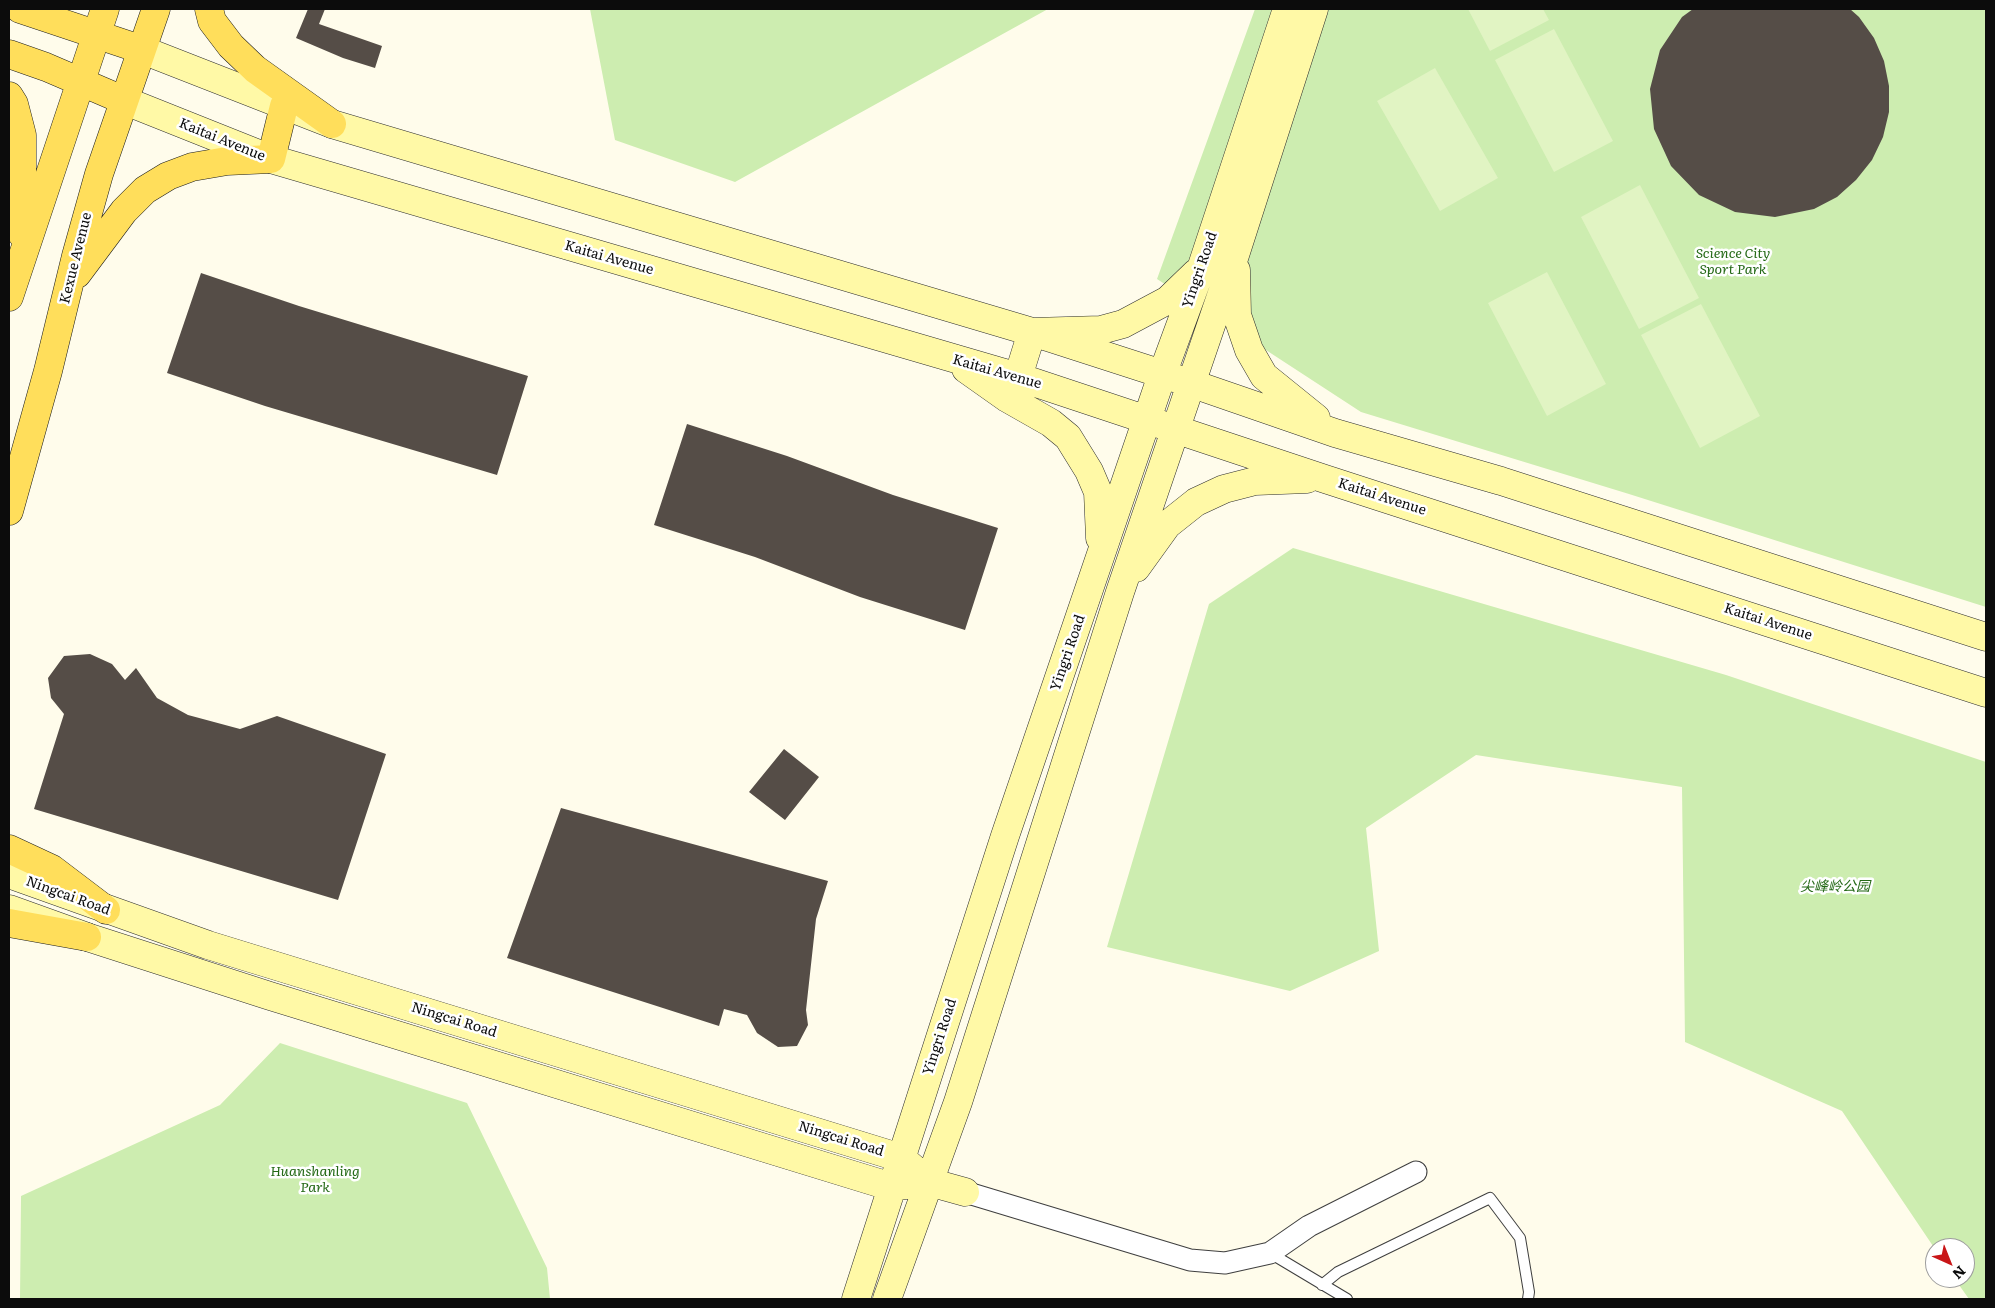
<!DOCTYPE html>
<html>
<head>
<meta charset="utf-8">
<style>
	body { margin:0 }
	#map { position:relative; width:1995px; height:1308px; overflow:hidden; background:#fffceb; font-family:Literata,serif }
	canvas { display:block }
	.frame { position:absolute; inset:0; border:10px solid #0c0c0c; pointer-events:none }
	.north { position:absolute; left:1925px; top:1238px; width:50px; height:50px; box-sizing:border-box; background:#fff; border:1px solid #9e9e9e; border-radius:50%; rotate:136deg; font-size:14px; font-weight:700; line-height:20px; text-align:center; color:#0c0c0c }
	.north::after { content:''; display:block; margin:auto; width:18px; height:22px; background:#c91618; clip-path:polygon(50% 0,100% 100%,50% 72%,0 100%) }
</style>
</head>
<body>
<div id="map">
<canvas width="1995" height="1308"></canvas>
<div class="frame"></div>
<div class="north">N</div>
</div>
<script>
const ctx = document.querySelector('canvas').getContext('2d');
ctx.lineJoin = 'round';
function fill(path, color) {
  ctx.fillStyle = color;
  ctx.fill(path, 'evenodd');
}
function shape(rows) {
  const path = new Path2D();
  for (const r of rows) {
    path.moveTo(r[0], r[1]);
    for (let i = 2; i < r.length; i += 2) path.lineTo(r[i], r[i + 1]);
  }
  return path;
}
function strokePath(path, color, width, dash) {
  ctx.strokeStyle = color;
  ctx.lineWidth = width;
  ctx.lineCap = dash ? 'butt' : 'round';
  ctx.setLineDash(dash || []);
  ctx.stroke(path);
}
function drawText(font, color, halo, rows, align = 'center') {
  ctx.font = font + ' Literata,"Noto Sans SC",serif';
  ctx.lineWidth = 5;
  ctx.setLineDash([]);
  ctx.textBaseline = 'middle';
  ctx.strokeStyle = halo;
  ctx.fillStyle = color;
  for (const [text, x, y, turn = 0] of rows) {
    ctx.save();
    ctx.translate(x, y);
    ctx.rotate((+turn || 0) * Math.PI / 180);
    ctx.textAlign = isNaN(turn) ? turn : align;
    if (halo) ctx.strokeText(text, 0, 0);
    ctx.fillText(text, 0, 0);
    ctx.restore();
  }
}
const green = shape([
	[590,9,1048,9,735,182,615,140],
	[1255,9,1986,9,1986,607,1629,494,1361,412,1157,279],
	[1293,548,1726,675,1986,762,1986,1299,1969,1299,1954,1278,1965,1278,1965,1248,1935,1249,1842,1111,1685,1042,1682,787,1476,755,1366,828,1379,951,1290,991,1107,947,1209,604],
	[280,1043,467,1103,547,1268,550,1299,20,1299,21,1196,220,1105]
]);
const pitch = shape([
	[1468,9,1543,9,1549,20,1490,51],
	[1554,29,1613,141,1554,172,1495,60],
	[1435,68,1498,178,1440,211,1377,101],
	[1640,185,1699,298,1639,329,1581,217],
	[1547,272,1606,384,1547,416,1488,303],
	[1701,304,1760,416,1700,448,1641,335]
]);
const building = shape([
	[308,9,325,9,319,24,382,46,375,68,343,58,296,38],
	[1693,9,1850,9,1859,17,1874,38,1884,61,1889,86,1889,112,1883,137,1872,160,1856,180,1837,197,1814,209,1775,217,1735,212,1699,195,1671,166,1654,129,1650,89,1660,50,1682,17],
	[201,273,299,306,528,376,497,475,265,406,167,373],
	[687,424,787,456,893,495,998,528,965,630,860,597,755,557,654,525],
	[90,654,112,664,125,680,136,668,157,698,188,715,240,729,277,716,386,754,338,900,34,809,64,714,51,698,48,678,64,656],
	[784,749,819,777,785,820,749,792],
	[561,808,828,881,816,919,806,1010,808,1025,797,1046,778,1047,757,1033,747,1015,724,1009,719,1026,507,958]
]);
const lane = shape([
	[1270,1253,1347,1299],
	[1322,1285,1338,1272,1490,1198,1520,1238,1529,1292,1528,1299]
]);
const street = shape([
	[965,1192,1190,1260,1225,1263,1270,1253,1309,1226,1416,1172]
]);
const secondary = shape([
	[140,49,332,124,1032,332,1190,383,1335,433,1501,481,1986,637],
	[123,100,271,159,1018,377,1325,479,1986,693],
	[1236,270,1237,315,1249,350,1264,376,1316,418],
	[966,369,1007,398,1051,423,1068,437,1089,471,1098,492,1100,538],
	[1018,377,1032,332,1101,330,1123,324,1168,300,1196,273],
	[1136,568,1167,525,1196,502,1224,489,1255,481,1307,479],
	[9,874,208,945,901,1158,914,1169],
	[9,909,87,937,270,996,892,1187,929,1182,965,1192],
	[856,1299,1005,836,1162,375,1201,269,1287,9],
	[887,1299,958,1102,1120,592,1235,255,1314,9]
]);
const primary = shape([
	[20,9,140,49],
	[209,9,212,21,231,46,255,69,332,124],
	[9,54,46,67,123,100],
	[9,96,14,104,22,135,22,234],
	[77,274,124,211,145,190,168,176,192,167,227,161,271,159,284,106],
	[9,297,105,9],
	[9,511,48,371,76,256,99,174,156,9],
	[9,849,52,869,106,910],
	[9,923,87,937]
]);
const streetNames = [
	["Kaitai Avenue",222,140,22],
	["Kexue Avenue",76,258,-76],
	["Kaitai Avenue",609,258,16],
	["Yingri Road",1200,270,-71],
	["Kaitai Avenue",997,372,16],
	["Kaitai Avenue",1382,497,18],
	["Kaitai Avenue",1768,622,18],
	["Yingri Road",1068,653,-71],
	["Ningcai Road",68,896,20],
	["Ningcai Road",454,1020,17],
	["Yingri Road",940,1037,-72],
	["Ningcai Road",841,1139,17]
];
const parkNames = [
	["Science City",1733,254],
	["Sport Park",1733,270],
	["尖峰岭公园",1835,887],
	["Huanshanling",315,1172],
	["Park",315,1188]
];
fill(green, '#cdedb0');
fill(pitch, '#e1f4c3');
fill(building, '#554d47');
strokePath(lane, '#3f3f3f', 12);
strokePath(street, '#3f3f3f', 23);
strokePath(secondary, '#2e2e2e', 29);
strokePath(primary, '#1d1d1d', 29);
strokePath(lane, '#fff', 10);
strokePath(street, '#fff', 21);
strokePath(secondary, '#fff9a6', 28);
strokePath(primary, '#ffde5b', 28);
drawText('14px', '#0c0c0c', '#fff', streetNames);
drawText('italic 14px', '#246916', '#fff', parkNames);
</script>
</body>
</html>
